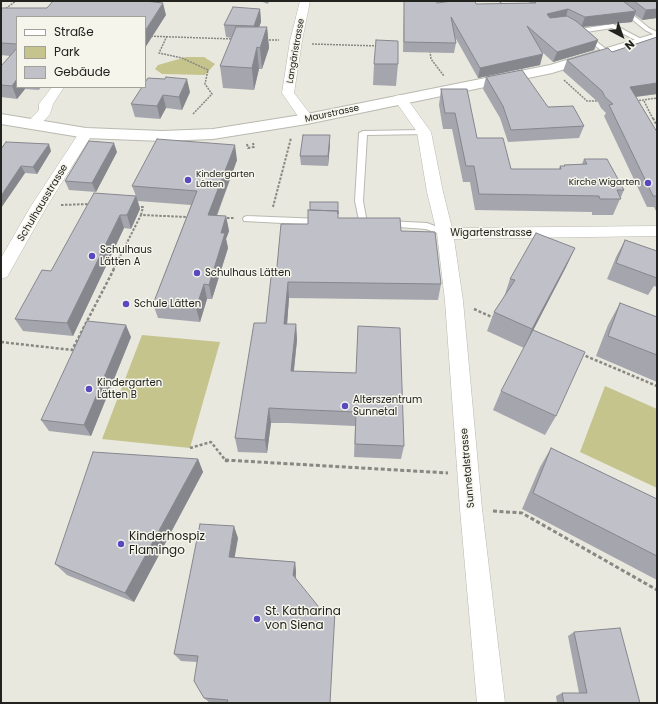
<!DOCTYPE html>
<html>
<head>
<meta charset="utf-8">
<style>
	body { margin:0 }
	#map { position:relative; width:658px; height:704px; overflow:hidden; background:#e8e8df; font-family:Poppins,sans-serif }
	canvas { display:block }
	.frame { position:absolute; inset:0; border:2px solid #22221f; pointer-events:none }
	.legend { position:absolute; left:16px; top:16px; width:130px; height:72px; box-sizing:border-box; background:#f5f5ec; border:1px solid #a1a19a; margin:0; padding:5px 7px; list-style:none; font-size:12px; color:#22221f }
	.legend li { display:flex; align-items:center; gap:8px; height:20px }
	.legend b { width:20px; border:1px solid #a1a19a }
	.north { position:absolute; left:602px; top:16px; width:40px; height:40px; -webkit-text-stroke:3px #f5f5ec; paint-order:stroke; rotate:139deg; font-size:11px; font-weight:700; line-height:16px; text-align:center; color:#22221f }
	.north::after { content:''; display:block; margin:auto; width:14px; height:18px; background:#22221f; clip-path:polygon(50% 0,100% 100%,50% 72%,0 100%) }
</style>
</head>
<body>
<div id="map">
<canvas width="658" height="704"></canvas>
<div class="frame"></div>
<ul class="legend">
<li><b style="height:5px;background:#fff"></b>Straße</li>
<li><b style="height:11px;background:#c5c48c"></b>Park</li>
<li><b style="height:11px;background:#c0c0c9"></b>Gebäude</li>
</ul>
<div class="north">N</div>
</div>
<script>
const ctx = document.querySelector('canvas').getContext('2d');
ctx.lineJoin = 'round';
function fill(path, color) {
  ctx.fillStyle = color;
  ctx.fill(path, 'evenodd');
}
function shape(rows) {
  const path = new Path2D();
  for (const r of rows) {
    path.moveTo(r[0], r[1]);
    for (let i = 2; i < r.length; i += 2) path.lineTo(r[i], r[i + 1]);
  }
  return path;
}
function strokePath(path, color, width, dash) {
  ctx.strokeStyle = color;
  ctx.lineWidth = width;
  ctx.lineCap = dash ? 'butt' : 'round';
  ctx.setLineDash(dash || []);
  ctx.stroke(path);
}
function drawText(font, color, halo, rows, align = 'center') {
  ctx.font = font + ' Poppins,sans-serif';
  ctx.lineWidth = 3;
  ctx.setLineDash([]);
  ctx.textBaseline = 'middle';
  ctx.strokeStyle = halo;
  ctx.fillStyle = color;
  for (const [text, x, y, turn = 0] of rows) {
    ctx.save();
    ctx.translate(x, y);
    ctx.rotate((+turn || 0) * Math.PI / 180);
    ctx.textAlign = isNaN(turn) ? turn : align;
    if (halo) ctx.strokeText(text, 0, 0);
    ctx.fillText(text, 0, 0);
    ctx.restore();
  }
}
const green = shape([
	[186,57,204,57,215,64,205,75,162,74,155,69,158,65],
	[142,335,220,342,190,448,102,439],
	[605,386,657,409,657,488,580,452]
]);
const pathFar3 = shape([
	[500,1,502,6],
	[1,12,16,1],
	[145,36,233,39],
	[167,36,159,53,182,58,208,70,205,84,212,94,193,114],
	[266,40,279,40],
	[312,44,379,46],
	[430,51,431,59,444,76],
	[564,80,587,101,599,101],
	[636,101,657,98],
	[644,101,653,119]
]);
const pathFar2 = shape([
	[653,118,657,126],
	[247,144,248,148,254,147,253,143],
	[61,205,90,204],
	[137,207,143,207,141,215],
	[273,207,291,138],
	[223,218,234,218],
	[113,270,141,215,188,217]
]);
const pathFar1 = shape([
	[474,309,494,318],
	[1,342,72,350,114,269],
	[581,354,657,386],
	[190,448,211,442,226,461,230,461]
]);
const path = shape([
	[225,460,448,473],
	[493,511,522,513,657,590]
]);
const service = shape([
	[610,1,616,1,649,28,657,32,657,36,645,30,610,1],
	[613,24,645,41,646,42,641,43,612,28,580,33,577,31,580,29,613,24],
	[584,35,588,35,610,52,610,54,606,54,584,37,584,35],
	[424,130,428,132,427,134,367,135,363,201,367,223,366,225,360,225,355,201,359,133,363,131,424,130],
	[247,216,321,219,325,222,321,225,244,221,243,219,244,217,247,216],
	[387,221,427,223,448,231,449,233,445,236,426,229,384,226,383,224,384,222,387,221]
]);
const minor = shape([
	[300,1,310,1,302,41,294,93,314,119,312,122,307,123,302,122,282,93,290,41,300,1],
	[52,87,64,87,53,104,50,114,38,127,28,127,26,124,39,110,39,104,52,87],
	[400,95,405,96,431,132,443,192,452,228,657,226,657,236,454,239,463,301,482,509,505,703,477,703,460,509,445,301,437,233,427,192,417,132,394,99,395,96,400,95],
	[86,129,91,130,93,133,47,206,7,277,1,279,1,258,31,206,79,133,81,130,86,129]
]);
const tertiary = shape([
	[657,33,657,41,552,73,307,124,213,139,162,141,86,138,1,124,1,114,86,128,162,131,213,129,307,114,550,65,657,33]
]);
const wall = shape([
	[260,1,269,1,268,4],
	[404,1,438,1,437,1,437,3,476,4,529,3,530,1,657,1,657,18,642,20,635,15,632,22,583,27,598,40,594,50,553,62,541,51,540,65,478,78,455,37,456,43,454,53,403,52],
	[1,8,166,15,17,17,17,87,41,87,39,90,25,89,17,99,1,97,1,66,10,56,1,55],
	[260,9,261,22,259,27,267,27,269,48,262,69,259,69,254,90,223,88,220,66,232,38,226,37,224,25],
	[657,37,657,94,636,97,657,132,657,213,654,207,647,207,604,116,606,113,601,108,598,102,563,71,567,60,612,52],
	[374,64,398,64,396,86,373,85],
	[486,77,548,107,584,126,579,138,508,142,500,118,483,89],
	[148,78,190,92,182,110,166,108,160,119,135,117,131,104],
	[441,89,477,138,511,169,559,169,560,166,564,166,564,165,582,164,584,159,624,190,613,215,592,215,592,212,475,210,470,182,463,182,452,129,443,129,439,105],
	[330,144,328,166,301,165,300,156],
	[1,149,51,151,37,174,25,173,1,208],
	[117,152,96,192,69,190,65,181],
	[237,160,217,216,226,216,229,231,226,239,228,248,212,299,207,299,200,322,158,318,153,304,191,205,138,201,140,209,131,229,124,228,73,336,23,331,15,319,51,271,136,196,132,186],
	[338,218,401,231,441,284,438,300,289,298,287,324,296,324,297,340,294,371,356,373,358,326,404,446,401,459,354,457,355,426,288,423,271,423,267,453,238,452,235,438,266,323,276,277,308,224],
	[625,240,657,251,657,287,654,286,648,295,607,279,616,257],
	[575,248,566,267,524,348,487,331,494,312,504,297,510,279],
	[620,303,657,317,657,382,596,356,608,325],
	[131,337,91,436,49,431,41,420],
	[501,391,556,416,545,435,493,410],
	[551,448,657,499,657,580,522,509,540,467],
	[198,459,203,472,134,602,67,575,55,564],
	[238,538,234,557,295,562,296,572,296,578,330,703,210,703,204,698,197,662,181,661,174,654],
	[574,632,640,703,557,703,556,696,562,693,579,693,568,636]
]);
const shadedWall = shape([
	[163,3,166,15,145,48,145,31],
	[260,9,261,22,255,38,254,26],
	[568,9,565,20,544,24,547,14],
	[657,9,657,18,642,20,646,10],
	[636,11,632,22,581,27,585,17],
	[267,27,269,48,262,69,260,48],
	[598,40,594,50,553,62,557,52],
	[257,47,259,69,254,90,252,68],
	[543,54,540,65,478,78,480,68],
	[17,79,17,87,24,87,25,89,17,99,12,86],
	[187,79,190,92,182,110,179,97],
	[657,83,657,94,625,98,630,87],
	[163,95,166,108,160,119,157,106],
	[330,135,330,144,328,166,328,156],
	[114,143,117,152,96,192,92,183],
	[49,144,51,151,37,174,33,167],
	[235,145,237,160,211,230,208,215],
	[21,166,25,173,1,208,1,196],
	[136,196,140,209,131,229,127,215],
	[120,215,124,228,73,336,67,323],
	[226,216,229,231,226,239,228,248,212,299,209,285,221,233],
	[575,248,566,267,524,348,532,329],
	[288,282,289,298,286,339,284,324],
	[204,284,207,299,200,322,196,308],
	[296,324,297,340,292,386,291,371],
	[126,325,131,337,91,436,84,425],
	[269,408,271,423,267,453,265,440],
	[198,459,203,472,134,602,125,593],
	[234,526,238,538,233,567,229,557],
	[295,562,296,572,295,585,293,575]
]);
const building = shape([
	[53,1,145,1,163,3,145,31,145,17,17,17,17,44,1,43,1,8,47,8,53,1],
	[404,1,436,1,437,3,452,1,475,1,476,4,536,3,534,1,623,1,636,11,585,17,568,9,547,14,550,18,567,16,576,21,598,40,557,52,527,26,543,54,480,68,451,17,456,43,404,42,404,1],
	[634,1,657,1,657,9,646,10,634,1],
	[233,7,260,9,254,26,224,25,233,7],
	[236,27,267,27,260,48,257,47,252,68,220,66,236,27],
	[657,37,657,83,630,87,657,132,657,196,653,196,609,105,613,104,605,97,602,91,567,60,608,48,612,52,657,37],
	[376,40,398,41,398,64,374,64,376,40],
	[17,48,17,79,12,86,1,85,1,66,17,48],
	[522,70,548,107,573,106,584,126,511,130,503,106,486,77,522,70],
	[166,77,187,79,179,97,163,95,157,106,131,104,142,87,145,87,145,82,148,78,165,79,166,77],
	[441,89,467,89,477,138,503,138,511,169,561,169,560,166,565,166,564,165,587,164,584,159,607,159,624,190,617,190,621,199,600,199,599,196,479,194,474,166,466,166,455,113,445,113,441,89],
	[303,135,330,135,328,156,300,156,303,135],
	[157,139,235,145,208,215,226,216,221,233,225,233,209,285,204,284,196,308,153,304,197,191,132,186,157,139],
	[89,141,114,143,92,183,65,181,89,141],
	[6,142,49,144,33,167,21,166,1,196,1,149,6,142],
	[94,193,136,196,127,215,120,215,67,323,15,319,42,270,51,271,94,193],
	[310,202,338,202,338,214,338,211,310,210,310,202],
	[308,210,338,211,338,218,400,218,401,231,435,232,441,284,288,282,284,324,296,324,291,371,356,373,358,326,400,328,404,446,355,444,356,412,287,409,269,408,265,440,235,438,254,323,266,323,271,277,276,277,281,224,308,224,308,210],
	[536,233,575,248,532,329,494,312,515,280,510,279,536,233],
	[625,240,657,251,657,278,616,263,625,240],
	[620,303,657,317,657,355,608,336,620,303],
	[87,321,126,325,84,425,41,420,87,321],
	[533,330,585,352,556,416,501,391,533,330],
	[551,448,657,499,657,556,533,493,551,448],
	[93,452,198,459,125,593,55,564,93,452],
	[200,524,234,526,229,557,295,562,293,575,322,611,335,611,330,703,227,703,228,700,204,698,194,681,198,656,174,654,200,524],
	[620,628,640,703,564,703,562,693,587,693,574,632,620,628]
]);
const markers = [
	[188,180,4,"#5949c1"],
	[648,183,4,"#5949c1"],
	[92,256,4,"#5949c1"],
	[197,273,4,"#5949c1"],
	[126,304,4,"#5949c1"],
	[89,389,4,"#5949c1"],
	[345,406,4,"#5949c1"],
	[121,544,4,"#5949c1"],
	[257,619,4,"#5949c1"]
];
const farStreetnames = [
	["Langäristrasse",296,51,-80],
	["Maurstrasse",332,114,-12]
];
const farPoinames = [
	["Kindergarten",196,175],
	["Lätten",196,185],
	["Kirche Wigarten",640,183,"right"]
];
const streetNames = [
	["Schulhausstrasse",43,203,-59],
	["Wigartenstrasse",491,233],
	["Sunnetalstrasse",468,468,-95]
];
const poiNames = [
	["Schulhaus",100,250],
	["Lätten A",100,262],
	["Schulhaus Lätten",205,273],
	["Schule Lätten",134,304],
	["Kindergarten",97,383],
	["Lätten B",97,395],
	["Alterszentrum",353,400],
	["Sunnetal",353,412]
];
const nearPoinames = [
	["Kinderhospiz",129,537],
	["Flamingo",129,551],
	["St. Katharina",265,612],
	["von Siena",265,626]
];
fill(green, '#c5c48c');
strokePath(service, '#b9b9b0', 2);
strokePath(minor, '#b9b9b0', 1);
strokePath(tertiary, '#b9b9b0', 2);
strokePath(pathFar3, '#888882', 1.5, [2, 1]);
strokePath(pathFar2, '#888882', 2, [2.5, 1.5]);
strokePath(pathFar1, '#888882', 2.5, [3, 2]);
strokePath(path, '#888882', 3, [4, 2.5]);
fill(service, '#fff');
fill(minor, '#fff');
fill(tertiary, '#fff');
fill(wall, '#a5a5ad');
fill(shadedWall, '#86868d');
fill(building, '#c0c0c9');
strokePath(building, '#86868d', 1);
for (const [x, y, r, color] of markers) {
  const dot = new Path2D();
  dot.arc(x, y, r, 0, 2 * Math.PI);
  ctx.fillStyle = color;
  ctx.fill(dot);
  strokePath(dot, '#f5f5ec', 1.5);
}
drawText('9px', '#22221f', '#f5f5ec', farStreetnames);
drawText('9px', '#22221f', '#f5f5ec', farPoinames, 'left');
drawText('10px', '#22221f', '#f5f5ec', streetNames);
drawText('10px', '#22221f', '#f5f5ec', poiNames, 'left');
drawText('12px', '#22221f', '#f5f5ec', nearPoinames, 'left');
</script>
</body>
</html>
